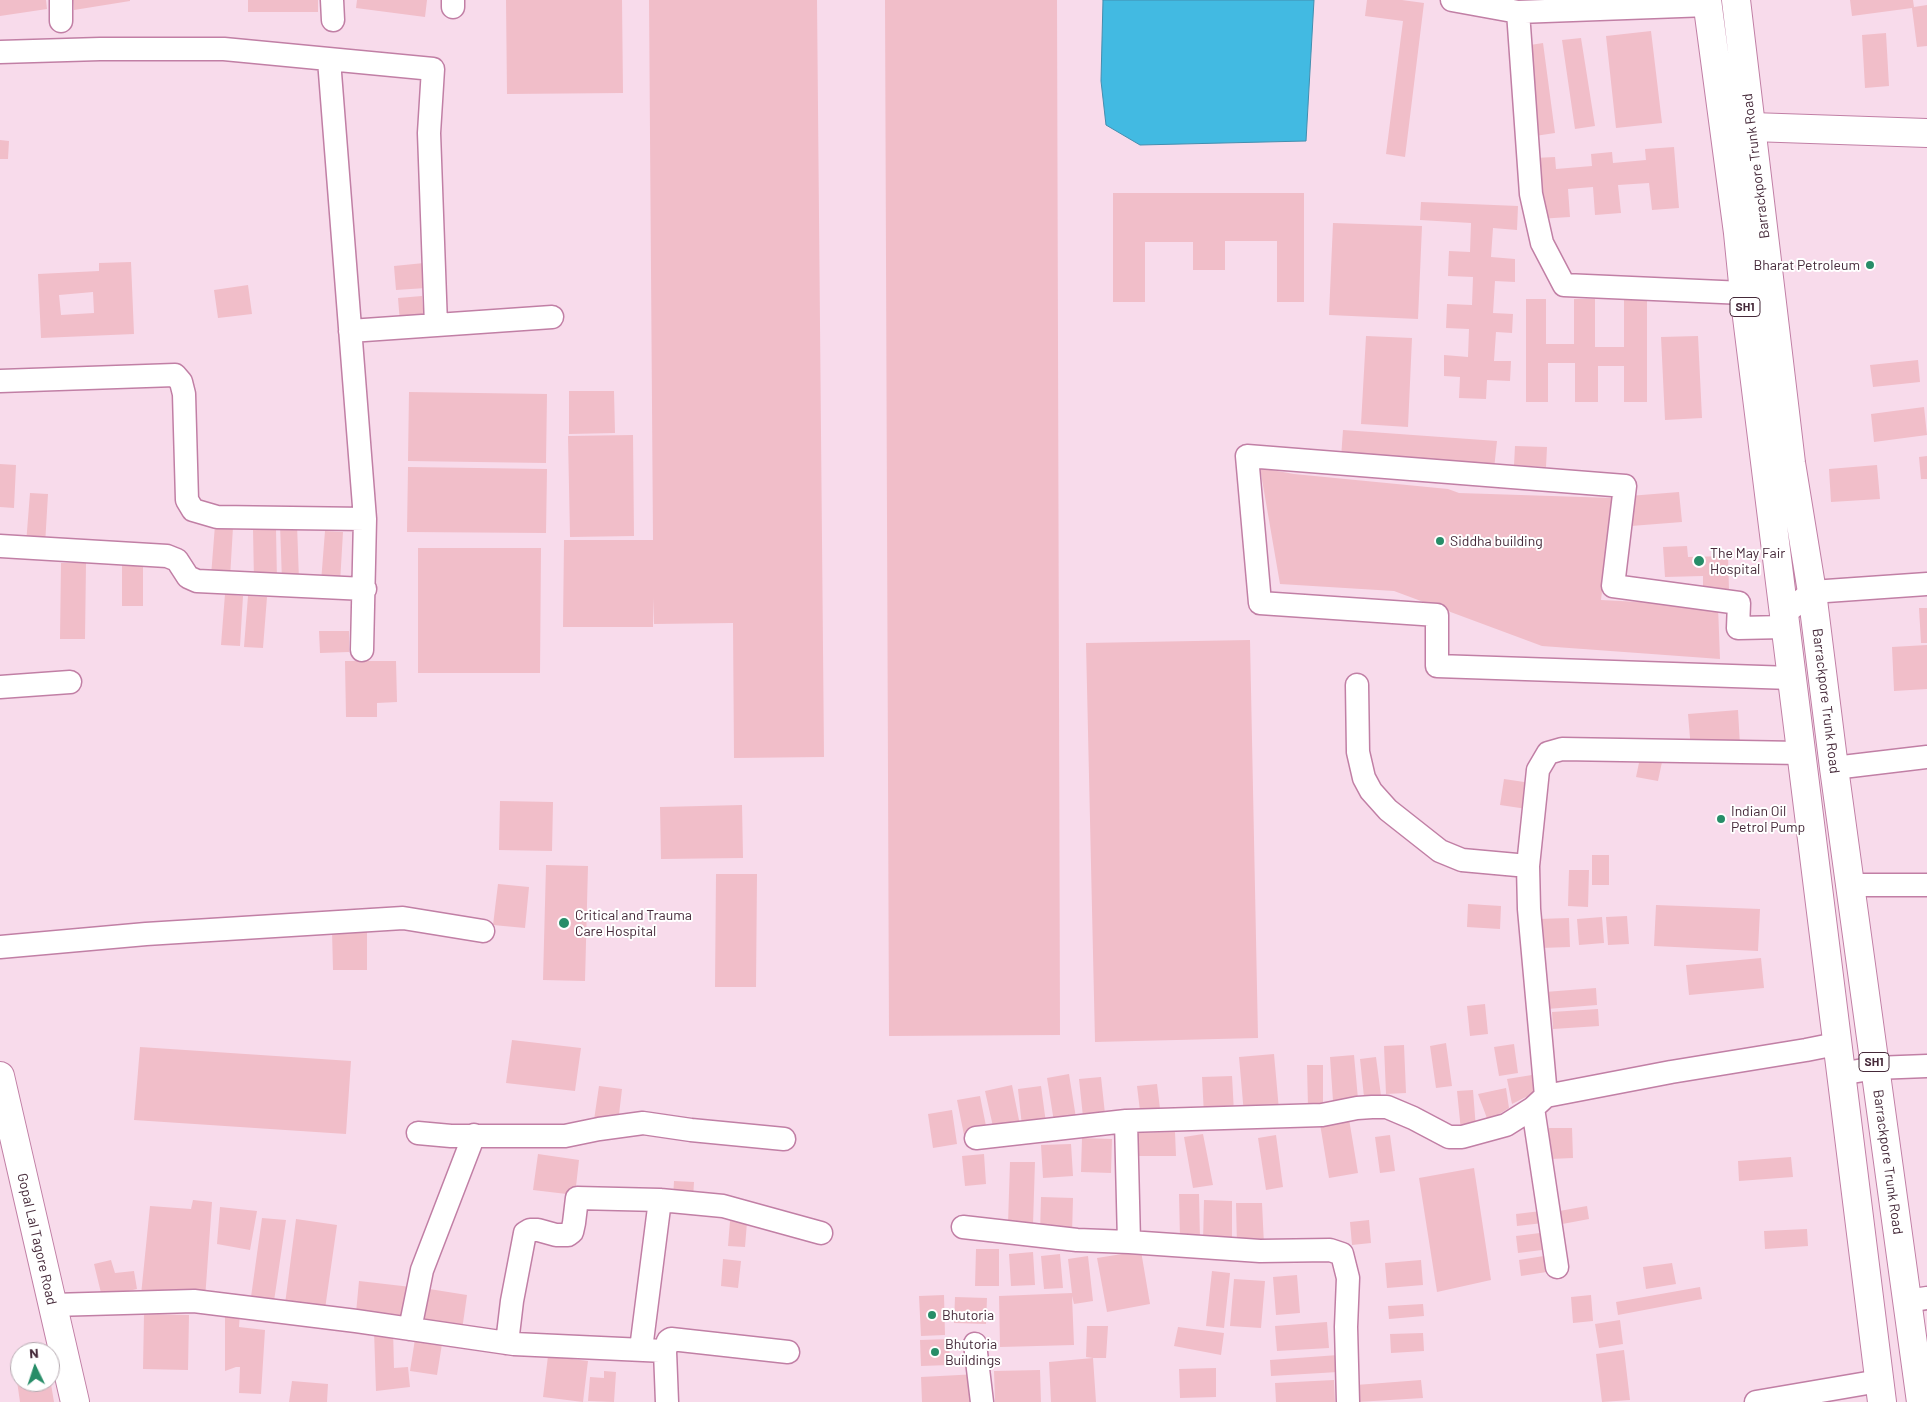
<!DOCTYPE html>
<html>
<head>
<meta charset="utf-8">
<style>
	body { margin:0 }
	#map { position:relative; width:1927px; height:1402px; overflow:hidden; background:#f8dbeb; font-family:Barlow,sans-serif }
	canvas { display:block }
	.north { position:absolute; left:10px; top:1342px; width:50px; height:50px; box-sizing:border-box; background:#fff; border:1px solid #b5a9b0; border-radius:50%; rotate:356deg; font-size:14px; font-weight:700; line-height:20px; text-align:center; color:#452939 }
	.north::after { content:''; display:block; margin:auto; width:18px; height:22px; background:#278d68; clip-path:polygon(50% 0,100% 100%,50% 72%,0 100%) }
</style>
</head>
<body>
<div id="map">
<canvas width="1927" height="1402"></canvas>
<div class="north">N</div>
</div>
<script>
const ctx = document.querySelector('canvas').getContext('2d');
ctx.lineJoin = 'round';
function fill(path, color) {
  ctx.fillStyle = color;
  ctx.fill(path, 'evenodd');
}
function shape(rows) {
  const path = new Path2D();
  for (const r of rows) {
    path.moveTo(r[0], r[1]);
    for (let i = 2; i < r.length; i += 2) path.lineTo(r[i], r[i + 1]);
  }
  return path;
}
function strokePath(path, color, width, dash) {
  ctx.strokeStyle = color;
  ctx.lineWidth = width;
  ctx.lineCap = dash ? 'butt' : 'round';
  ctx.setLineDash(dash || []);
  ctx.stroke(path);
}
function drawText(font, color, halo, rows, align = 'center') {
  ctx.font = font + ' Barlow,sans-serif';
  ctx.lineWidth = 4;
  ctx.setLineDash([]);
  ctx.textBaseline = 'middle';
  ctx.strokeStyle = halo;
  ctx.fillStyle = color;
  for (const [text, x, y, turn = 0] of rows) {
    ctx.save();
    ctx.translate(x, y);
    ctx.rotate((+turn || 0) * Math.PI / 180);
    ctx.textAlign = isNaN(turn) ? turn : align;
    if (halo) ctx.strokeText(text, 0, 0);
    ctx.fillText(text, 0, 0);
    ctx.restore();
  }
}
const water = shape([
	[1103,0,1314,0,1306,141,1140,145,1106,125,1101,81,1103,0]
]);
const building = shape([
	[0,0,46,0,47,9,0,16],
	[73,0,130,0,130,1,74,10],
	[248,0,318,0,318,12,248,12],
	[357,0,427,0,425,17,356,8],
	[506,0,622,0,623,93,507,94],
	[649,0,817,0,824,757,734,758,733,623,654,624,653,598,653,627,563,627,564,540,653,540],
	[885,0,1057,0,1060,1035,889,1036],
	[1367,0,1402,0,1424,3,1405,157,1386,154,1403,21,1365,16],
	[1850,0,1913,0,1914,7,1927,5,1927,46,1917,47,1912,8,1852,16],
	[1651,31,1662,123,1616,128,1606,36],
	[1886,33,1889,86,1865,88,1862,35],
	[1581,38,1595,126,1575,129,1562,40],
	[1543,43,1555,133,1535,136,1524,46],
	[0,140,9,141,8,159,0,159],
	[1674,147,1679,208,1652,210,1649,183,1618,185,1621,213,1595,215,1593,187,1568,189,1570,217,1538,219,1534,158,1555,157,1556,169,1592,166,1591,154,1612,152,1613,163,1646,160,1645,149],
	[1113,193,1304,193,1304,302,1277,302,1277,241,1225,241,1225,270,1193,270,1193,242,1145,242,1145,302,1113,302],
	[1421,202,1518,206,1517,230,1493,228,1491,257,1515,259,1515,282,1495,281,1493,313,1513,314,1512,333,1496,332,1494,361,1511,361,1510,381,1487,380,1486,399,1459,398,1460,377,1444,376,1444,355,1468,357,1469,329,1446,328,1447,304,1472,305,1473,277,1448,276,1449,251,1470,252,1471,223,1420,220],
	[1333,223,1422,226,1418,319,1329,315],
	[131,262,134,334,41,338,38,274,99,271,99,263],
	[93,292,94,313,61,315,59,295],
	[424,263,426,288,396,290,394,266],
	[248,285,252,314,218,318,214,290],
	[422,296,424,321,400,323,398,298],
	[1526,299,1546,299,1546,344,1574,344,1574,299,1595,299,1595,347,1624,347,1624,299,1647,299,1647,402,1624,402,1624,366,1598,366,1598,402,1575,402,1575,363,1548,363,1548,402,1526,402],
	[1366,336,1412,338,1408,427,1361,424],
	[1698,336,1702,418,1665,420,1661,337],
	[1918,360,1920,382,1873,387,1870,365],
	[569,391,614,391,615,433,569,434],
	[409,392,547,394,546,463,408,461],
	[1924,407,1927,435,1874,442,1871,414],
	[1343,430,1497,441,1494,469,1341,458],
	[633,435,634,536,570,537,568,436],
	[1515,446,1547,447,1546,467,1514,465],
	[1927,456,1927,479,1921,479,1919,457],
	[0,464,16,465,14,508,0,507],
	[1877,465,1880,499,1831,502,1829,469],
	[408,467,547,469,546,533,407,532],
	[1260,468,1294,474,1448,489,1459,493,1613,498,1601,600,1718,606,1720,659,1542,646,1394,591,1280,584],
	[1679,492,1682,522,1631,526,1629,496],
	[30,493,48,494,45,545,26,544],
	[280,524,297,524,299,580,282,581],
	[215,525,233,527,230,578,211,576],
	[253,529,276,529,277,581,254,581],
	[325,531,343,532,340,583,321,582],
	[1687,546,1688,557,1728,556,1729,590,1703,591,1703,576,1665,577,1663,547],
	[418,548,541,548,540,673,418,673],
	[61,563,86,563,85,639,60,639],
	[122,564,143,564,143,606,122,606],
	[225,594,243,596,240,646,221,645],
	[248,596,267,597,263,648,244,647],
	[1919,608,1927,608,1927,643,1921,643],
	[319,631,349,631,349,652,320,653],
	[1250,640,1258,1038,1095,1042,1086,643],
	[1927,645,1927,689,1894,691,1892,647],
	[345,661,396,661,397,702,377,703,377,717,346,717],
	[1738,710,1740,746,1691,750,1688,714],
	[1640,758,1662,762,1658,781,1636,777],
	[1504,779,1531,783,1527,809,1500,805],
	[500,801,553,802,552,851,499,850],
	[742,805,743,858,661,859,660,807],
	[1592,855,1609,855,1609,885,1592,885],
	[546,865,588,866,585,981,543,980],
	[1569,870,1589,870,1588,907,1568,906],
	[716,874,757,874,756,987,715,987],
	[498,884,529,887,525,928,493,925],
	[1468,904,1501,906,1500,929,1467,927],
	[1656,905,1760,909,1758,951,1654,946],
	[1627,916,1629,944,1608,945,1606,917],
	[1602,917,1604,943,1579,945,1577,919],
	[1569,918,1570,947,1540,948,1538,919],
	[332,930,367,930,367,970,333,970],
	[1761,958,1764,988,1689,995,1686,965],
	[1596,988,1597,1005,1547,1009,1545,992],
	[1485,1004,1488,1034,1470,1036,1467,1006],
	[1598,1009,1599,1026,1553,1029,1552,1012],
	[512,1040,581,1048,575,1091,506,1083],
	[1446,1043,1452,1086,1436,1088,1430,1046],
	[1514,1044,1518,1073,1499,1076,1494,1047],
	[1404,1045,1406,1093,1386,1094,1384,1046],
	[140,1047,351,1061,346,1134,134,1120],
	[1274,1054,1279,1110,1244,1114,1239,1057],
	[1354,1055,1358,1099,1333,1101,1330,1057],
	[1376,1057,1381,1096,1364,1097,1360,1059],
	[1307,1065,1323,1065,1323,1107,1308,1107],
	[1069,1074,1076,1118,1054,1122,1047,1078],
	[1538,1074,1540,1090,1512,1104,1507,1079],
	[1232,1076,1234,1113,1204,1115,1202,1077],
	[1101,1077,1105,1114,1083,1117,1079,1079],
	[1157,1084,1160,1109,1140,1111,1137,1086],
	[1012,1085,1020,1125,994,1131,985,1091],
	[599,1086,622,1089,618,1123,594,1120],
	[1041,1086,1046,1123,1022,1126,1018,1089],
	[1506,1088,1509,1108,1488,1121,1478,1094],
	[1473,1090,1476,1129,1461,1131,1457,1091],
	[980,1096,987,1131,964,1135,957,1100],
	[952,1110,957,1144,933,1148,928,1114],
	[1349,1119,1358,1173,1329,1178,1320,1124],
	[1549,1128,1572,1128,1573,1158,1550,1159],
	[1175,1132,1176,1156,1138,1156,1137,1133],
	[1203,1134,1213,1185,1193,1188,1184,1137],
	[1276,1135,1283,1187,1266,1190,1258,1138],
	[1390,1135,1395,1171,1380,1173,1375,1137],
	[1082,1138,1112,1139,1111,1173,1081,1172],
	[1071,1144,1073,1176,1043,1178,1041,1145],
	[538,1154,579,1160,575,1195,533,1190],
	[984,1154,986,1184,965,1186,962,1156],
	[1791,1157,1793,1177,1739,1181,1738,1161],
	[1010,1162,1035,1162,1033,1225,1008,1224],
	[1474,1168,1491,1280,1437,1292,1419,1178],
	[674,1181,694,1182,693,1199,673,1198],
	[1179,1194,1199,1194,1200,1239,1180,1239],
	[1041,1197,1073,1198,1072,1234,1040,1234],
	[193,1200,212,1202,205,1299,141,1295,150,1206,191,1209],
	[1204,1200,1232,1201,1232,1243,1203,1242],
	[1236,1203,1262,1203,1264,1245,1237,1246],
	[1587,1206,1589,1219,1557,1225,1554,1212],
	[220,1207,257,1211,250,1250,217,1244],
	[1541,1211,1543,1223,1517,1226,1516,1214],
	[262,1218,286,1220,274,1301,251,1297],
	[296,1219,337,1225,325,1309,285,1304],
	[1369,1220,1371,1243,1352,1245,1350,1222],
	[730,1221,747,1222,745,1247,728,1246],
	[1807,1229,1808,1246,1765,1249,1764,1231],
	[1548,1232,1550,1249,1518,1253,1516,1236],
	[976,1249,999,1249,999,1286,975,1286],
	[1141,1251,1150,1304,1107,1312,1097,1258],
	[1033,1252,1035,1285,1011,1286,1009,1254],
	[1060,1254,1063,1288,1044,1289,1041,1256],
	[1550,1255,1553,1271,1521,1276,1519,1260],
	[1088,1256,1093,1301,1074,1304,1072,1296,1074,1345,1000,1347,999,1296,1072,1293,1068,1259],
	[723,1259,741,1261,738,1288,721,1286],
	[111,1260,115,1273,134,1271,137,1289,102,1297,94,1264],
	[1421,1260,1423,1285,1387,1288,1385,1263],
	[1672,1263,1676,1284,1646,1289,1643,1267],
	[1212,1271,1230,1273,1224,1328,1206,1326],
	[1297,1275,1300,1313,1276,1315,1273,1277],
	[1234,1279,1265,1281,1261,1328,1230,1326],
	[359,1281,411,1287,407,1319,356,1313],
	[1700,1287,1702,1299,1618,1315,1616,1302],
	[423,1288,467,1295,462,1330,418,1323],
	[944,1295,945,1335,921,1336,919,1296],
	[1591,1295,1593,1321,1573,1323,1571,1297],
	[955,1297,987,1298,986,1324,954,1323],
	[1423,1304,1424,1316,1389,1319,1388,1306],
	[225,1310,240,1312,239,1327,265,1330,261,1394,239,1393,240,1367,236,1367,225,1371],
	[144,1314,189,1315,188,1370,143,1369],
	[1620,1320,1623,1344,1599,1348,1595,1324],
	[1327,1322,1329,1348,1277,1351,1275,1326],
	[1087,1326,1108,1326,1106,1358,1093,1358,1096,1402,1051,1402,1049,1362,1093,1358,1086,1357],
	[1178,1327,1224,1333,1221,1355,1174,1346],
	[393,1329,394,1368,408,1367,410,1387,376,1391,374,1330],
	[1423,1333,1424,1351,1391,1353,1390,1334],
	[415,1339,442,1344,437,1375,410,1371],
	[949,1339,950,1365,921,1366,920,1340],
	[1624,1350,1630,1400,1602,1402,1596,1354],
	[1338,1355,1338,1372,1271,1376,1270,1360],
	[548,1356,588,1361,583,1402,543,1397],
	[1216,1368,1216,1397,1180,1398,1179,1369],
	[1040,1370,1041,1402,995,1402,994,1371],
	[604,1371,616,1372,614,1402,588,1401,590,1377,604,1378],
	[978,1374,980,1402,922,1402,921,1377],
	[50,1378,54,1402,20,1402,17,1381,50,1382],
	[1334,1380,1335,1402,1276,1402,1275,1383],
	[1421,1380,1423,1398,1357,1402,1356,1385],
	[292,1381,328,1384,327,1402,289,1402]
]);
const minor = shape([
	[332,0,333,20],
	[1452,0,1518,12,1708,5],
	[453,7,453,0],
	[1518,12,1531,194,1542,243,1564,285,1744,293],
	[61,21,61,0],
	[0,52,100,49,224,49,433,69,429,133,436,325],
	[329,60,365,519,362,650],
	[350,331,552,317],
	[0,381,175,375,181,382,184,394,187,500,193,510,217,517,365,519],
	[0,546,167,556,177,560,188,577,197,581,365,589],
	[1784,614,1812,592,1927,584],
	[1785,627,1738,628,1739,603,1613,586,1625,486,1247,456,1260,603,1437,615,1437,666,1791,678],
	[1357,685,1358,752,1364,778,1371,791,1388,810,1440,851,1462,860,1528,866,1529,909,1546,1096,1671,1072,1806,1050,1836,1044],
	[0,687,70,682],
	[1834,768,1927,757],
	[1528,866,1538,770,1548,753,1562,749,1801,753],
	[1850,885,1927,885],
	[0,947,146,934,403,918,483,931],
	[1840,1074,1875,1068,1927,1066],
	[1533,1108,1557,1267],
	[1126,1121,1129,1242,1260,1251,1330,1250,1342,1254,1348,1278,1346,1327,1348,1402],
	[418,1133,451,1136,565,1136,599,1129,643,1123,691,1130,784,1139],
	[976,1138,1126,1121,1322,1115,1357,1108,1372,1107,1387,1107,1413,1118,1449,1137,1462,1137,1506,1125,1533,1108,1546,1096],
	[963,1227,1077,1240,1129,1242],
	[1907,1301,1927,1298],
	[53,1305,194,1301,356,1321,514,1344,665,1351],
	[410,1329,422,1270,474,1135],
	[507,1343,512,1301,525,1233,530,1230,538,1230,556,1235,568,1235,572,1232,574,1223,577,1198,660,1200,723,1206,821,1233],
	[975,1344,982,1402],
	[641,1349,660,1200],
	[667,1402,665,1351,668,1341,671,1339,788,1352],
	[1756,1402,1879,1381]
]);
const tertiary = shape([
	[1752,127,1927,133],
	[0,1076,75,1402]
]);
const primary = shape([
	[1707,0,1738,233,1744,293,1882,1402],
	[1736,0,1791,463,1812,592,1834,768,1921,1402]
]);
const markers = [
	[1870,265,5,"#278d68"],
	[1440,541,5,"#278d68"],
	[1699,561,6,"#278d68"],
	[1721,819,5,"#278d68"],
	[564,923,6,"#278d68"],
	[932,1315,5,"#278d68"],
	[935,1352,5,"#278d68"]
];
const shields = [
	[1745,307,30],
	[1874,1062,30]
];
const shieldNames = [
	["SH1",1745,307],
	["SH1",1874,1062]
];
const streetNames = [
	["Barrackpore Trunk Road",1756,166,-97],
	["Barrackpore Trunk Road",1826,701,83],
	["Barrackpore Trunk Road",1888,1162,82],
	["Gopal Lal Tagore Road",37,1239,77]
];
const poiNames = [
	["Bharat Petroleum",1860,265,"right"],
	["Siddha building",1450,541],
	["The May Fair",1710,553],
	["Hospital",1710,569],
	["Indian Oil",1731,811],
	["Petrol Pump",1731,827],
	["Critical and Trauma",575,915],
	["Care Hospital",575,931],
	["Bhutoria",942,1315],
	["Bhutoria",945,1344],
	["Buildings",945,1360]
];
fill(water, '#42bae2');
strokePath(water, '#438eaf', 1);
fill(building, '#f1bec9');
strokePath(minor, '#c17fa5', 25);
strokePath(tertiary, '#c17fa5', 30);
strokePath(primary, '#c17fa5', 30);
strokePath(minor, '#fff', 22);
strokePath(tertiary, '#fff', 28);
strokePath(primary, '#fff', 28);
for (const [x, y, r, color] of markers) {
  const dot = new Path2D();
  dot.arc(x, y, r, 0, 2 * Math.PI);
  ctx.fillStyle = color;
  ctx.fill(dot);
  strokePath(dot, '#fff', 2);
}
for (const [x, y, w] of shields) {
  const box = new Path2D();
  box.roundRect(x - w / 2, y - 9.5, w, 19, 4);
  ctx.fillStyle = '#fff';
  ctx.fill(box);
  strokePath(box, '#452939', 1);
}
drawText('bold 12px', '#452939', null, shieldNames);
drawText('14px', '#452939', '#fff', streetNames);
drawText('14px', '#452939', '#fff', poiNames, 'left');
</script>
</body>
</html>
